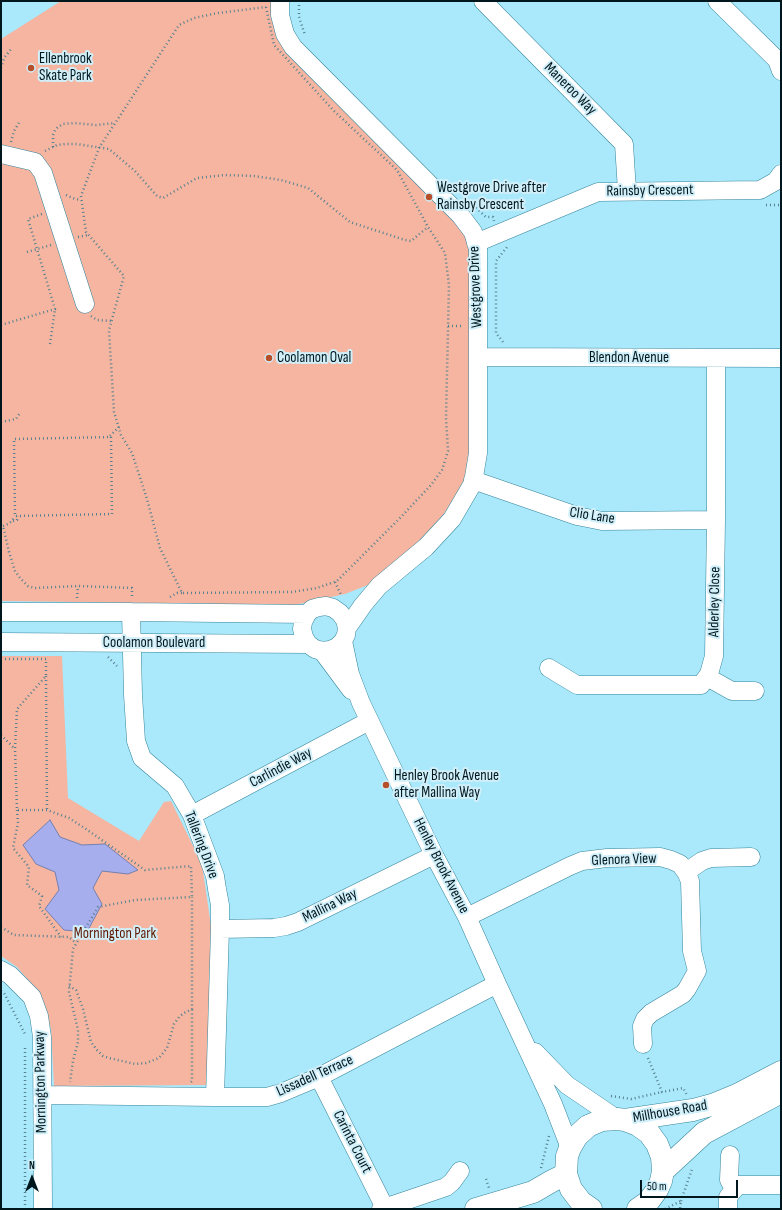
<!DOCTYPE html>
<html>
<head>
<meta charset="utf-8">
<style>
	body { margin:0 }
	#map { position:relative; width:782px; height:1210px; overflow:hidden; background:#aae8fb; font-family:"Sofia Sans Condensed",sans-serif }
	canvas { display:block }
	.frame { position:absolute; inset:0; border:2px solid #00161d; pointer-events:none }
	.north { position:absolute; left:12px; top:1158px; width:40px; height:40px; -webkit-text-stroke:3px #d1eff9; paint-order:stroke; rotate:0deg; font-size:11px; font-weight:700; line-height:16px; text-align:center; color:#00161d }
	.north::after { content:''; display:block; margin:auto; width:14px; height:18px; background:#00161d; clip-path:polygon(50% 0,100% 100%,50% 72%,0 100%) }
	.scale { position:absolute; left:640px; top:1180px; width:98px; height:18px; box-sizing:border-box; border:2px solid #00161d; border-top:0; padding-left:5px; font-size:12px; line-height:14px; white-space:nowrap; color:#00161d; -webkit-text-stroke:3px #d1eff9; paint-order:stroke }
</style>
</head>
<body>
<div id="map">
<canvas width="782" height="1210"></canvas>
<div class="frame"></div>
<div class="north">N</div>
<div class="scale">50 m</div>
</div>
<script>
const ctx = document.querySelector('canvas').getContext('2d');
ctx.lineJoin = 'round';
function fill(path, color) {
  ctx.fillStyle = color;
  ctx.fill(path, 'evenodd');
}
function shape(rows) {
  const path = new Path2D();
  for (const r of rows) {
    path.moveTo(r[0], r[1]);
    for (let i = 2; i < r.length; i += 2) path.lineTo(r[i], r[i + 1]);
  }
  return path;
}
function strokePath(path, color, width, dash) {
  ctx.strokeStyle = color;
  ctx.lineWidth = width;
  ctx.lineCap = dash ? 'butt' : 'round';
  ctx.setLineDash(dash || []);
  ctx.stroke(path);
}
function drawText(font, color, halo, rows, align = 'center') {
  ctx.font = font + ' "Sofia Sans Condensed",sans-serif';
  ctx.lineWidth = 4;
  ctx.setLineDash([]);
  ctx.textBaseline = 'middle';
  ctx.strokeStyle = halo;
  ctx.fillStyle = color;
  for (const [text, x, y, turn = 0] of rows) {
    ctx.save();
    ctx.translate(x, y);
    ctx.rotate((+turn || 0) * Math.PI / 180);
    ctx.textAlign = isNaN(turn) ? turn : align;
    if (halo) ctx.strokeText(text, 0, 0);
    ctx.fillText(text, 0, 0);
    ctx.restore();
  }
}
const green = shape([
	[61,1,272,1,273,14,454,216,474,251,471,446,467,478,438,523,373,583,345,594,295,605,1,601,1,39],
	[1,656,62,656,68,798,139,841,164,802,171,801,202,864,211,926,209,1085,54,1086,51,1029,39,993,17,967,1,956]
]);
const water = shape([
	[50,820,60,837,82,845,105,844,138,870,128,874,102,871,93,888,102,904,87,932,64,930,45,909,59,890,55,872,36,864,23,845,50,820]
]);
const path = shape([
	[299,1,299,17,305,35],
	[266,7,274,45,334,111,397,170,428,227,445,253,449,285,446,418,448,451,442,470,431,485,400,518,337,581,317,588,292,592,182,593,160,548,147,499,132,453,121,435,114,412,109,330,124,276,86,232,81,196,99,148,179,25,194,18,218,13,266,7],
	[1,68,4,58,12,48],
	[11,142,14,131,20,121],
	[53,147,53,135,55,130,58,127,63,124,74,123,96,125,115,123],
	[45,151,57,145,66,144,77,144,109,149,135,171,157,196,163,198,197,178,225,175,254,176,281,180,308,188,350,222,405,240,411,241,428,227],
	[66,195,75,199,81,200],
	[473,205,486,217,493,217,494,221],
	[766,205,781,205],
	[78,237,88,235],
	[27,252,51,245],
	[91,316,97,320,112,321],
	[1,325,55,309,28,219,42,214],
	[448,326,463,326],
	[503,342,496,333,496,261,507,247],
	[50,344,55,309],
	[1,422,16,419,20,413],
	[110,436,119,427],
	[111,437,112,514,15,516,14,439,111,437],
	[13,521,17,520,18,516],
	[1,526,3,526,9,552,15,571,20,578,28,586,34,588,78,586,132,588,132,599],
	[3,526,8,524,12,521,15,516],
	[335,582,341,595],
	[170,597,177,593,182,593],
	[77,598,78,586],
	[108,657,117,666],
	[1,659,46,659,46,676,17,709,15,749,17,810,47,810,69,818,86,829,145,870,191,866,192,897,135,900,98,907,73,949,69,992,78,1030,78,1042,73,1061,70,1082],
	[46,676,47,810],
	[1,735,15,749],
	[17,810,18,823,13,848,29,867,27,885,42,896,39,906,61,937],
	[1,927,14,935,69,937,76,943],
	[69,986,76,990,83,1009,91,1042,97,1050,103,1056,109,1058,135,1064,146,1063,159,1058,167,1048,174,1024,179,1017,184,1013,192,1009,192,897],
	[1,991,4,993,25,1034],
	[648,1058,662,1092,683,1088,687,1095],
	[191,1082,192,1081,192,1009],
	[611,1096,631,1099,662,1092],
	[541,1168,549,1136],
	[486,1179,489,1188],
	[681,1201,692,1169],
	[25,1209,25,1045],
	[665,1209,681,1201,680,1209]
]);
const minor = shape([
	[280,1,280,15,285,34,293,47,461,216,473,232,478,249,478,453,473,483,452,519,426,547,379,586,363,605,347,628,346,635,343,641,337,647,330,650,322,651,315,649,308,644,304,637,302,629,303,622,307,614,312,609,319,607,326,606,333,608,340,613,345,620,347,628],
	[483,1,624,144,627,191],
	[717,1,777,60,781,71],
	[1,154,35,162,43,173,85,304],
	[476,243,598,192,760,190,776,181,781,174],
	[478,357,781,358],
	[473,480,577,516,602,521,716,520],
	[1,612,131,612,307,614],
	[131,612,133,695,136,741,142,758,175,786,192,815,215,876,217,889,220,905,220,929,215,1097],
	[343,641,350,674,361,703,434,855,467,917,497,984,553,1104,570,1148],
	[1,642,308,644],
	[322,651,351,690],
	[549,668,577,685,701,685,709,674,714,656,716,520,716,358],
	[707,677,732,691,755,691],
	[192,815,369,721],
	[686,872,702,861,711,858,751,857],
	[467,917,570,866,582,861,607,858,660,857,671,860,680,864,686,872,690,881,692,951,697,971,687,989,683,994,651,1013,645,1019,642,1026,643,1044],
	[220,929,274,928,286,926,298,922,434,855],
	[1,970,10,975,32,997,39,1016,42,1037,43,1209],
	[535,1052,567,1085,617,1119],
	[319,1077,385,1208],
	[43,1095,215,1097,267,1097,281,1093,319,1077,497,984],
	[730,1155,729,1180,734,1189],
	[381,1209,446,1187,452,1182,460,1171],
	[728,1209,728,1197,738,1185,781,1185]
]);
const major = shape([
	[625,1120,693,1110,715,1104,737,1095,781,1072],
	[663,1171,704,1133,781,1092],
	[476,1209,533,1192,552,1181,566,1174],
	[591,1209,581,1202,571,1189,566,1174,567,1156,570,1148,577,1136,588,1126,602,1120,617,1119,625,1120,638,1125,649,1133,657,1144,662,1157,663,1171,661,1181,657,1190,648,1202,638,1209]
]);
const markers = [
	[31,68,4,"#b64e2a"],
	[429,197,4,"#b64e2a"],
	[269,358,4,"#b64e2a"],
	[386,785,4,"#b64e2a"]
];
const poiNames = [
	["Ellenbrook",39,59],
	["Skate Park",39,76],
	["Westgrove Drive after",437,188],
	["Rainsby Crescent",437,205],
	["Coolamon Oval",277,358],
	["Henley Brook Avenue",394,776],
	["after Mallina Way",394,793]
];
const streetNames = [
	["Maneroo Way",570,89,45],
	["Rainsby Crescent",650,191,-1],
	["Westgrove Drive",476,287,-92],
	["Blendon Avenue",629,358],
	["Clio Lane",592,516,9],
	["Alderley Close",715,602,-89],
	["Coolamon Boulevard",154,643],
	["Carlindie Way",281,768,-28],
	["Tallering Drive",201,845,69],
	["Glenora View",624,860,-2],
	["Henley Brook Avenue",441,866,63],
	["Mallina Way",330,906,-26],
	["Lissadell Terrace",315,1076,-24],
	["Mornington Parkway",41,1082,-91],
	["Millhouse Road",670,1112,-10],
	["Carinta Court",352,1142,63]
];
const parkNames = [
	["Mornington Park",115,934]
];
fill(green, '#f5b5a0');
fill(water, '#a7aeee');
strokePath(water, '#7580af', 1);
strokePath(minor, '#34859b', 19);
strokePath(major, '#34859b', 23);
strokePath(path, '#56818e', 2.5, [1, 3]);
strokePath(minor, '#fff', 18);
strokePath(major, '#fff', 22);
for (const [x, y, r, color] of markers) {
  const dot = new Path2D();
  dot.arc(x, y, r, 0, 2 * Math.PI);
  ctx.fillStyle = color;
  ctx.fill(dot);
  strokePath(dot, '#d1eff9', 1.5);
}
drawText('15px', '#00161d', '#d1eff9', poiNames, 'left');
drawText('15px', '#00161d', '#d1eff9', streetNames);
drawText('15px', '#611900', '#d1eff9', parkNames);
</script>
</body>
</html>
